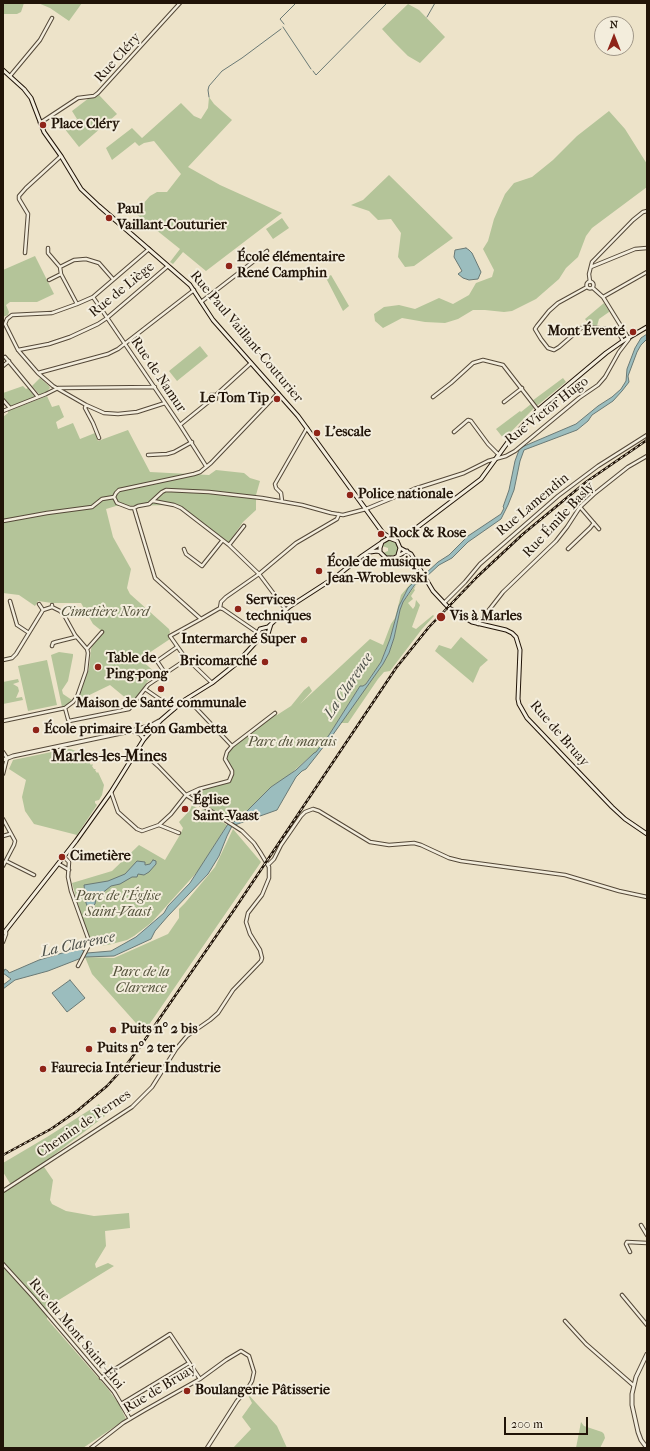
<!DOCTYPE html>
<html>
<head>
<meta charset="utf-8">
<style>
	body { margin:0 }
	#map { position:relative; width:650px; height:1451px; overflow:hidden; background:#ede3c9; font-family:"IM FELL French Canon",serif }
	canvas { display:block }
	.frame { position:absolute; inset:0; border:4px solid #211408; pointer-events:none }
	.north { position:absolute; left:594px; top:16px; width:40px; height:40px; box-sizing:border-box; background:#f3eddc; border:1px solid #9f9687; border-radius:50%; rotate:0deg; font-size:11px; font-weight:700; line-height:16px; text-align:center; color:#211408 }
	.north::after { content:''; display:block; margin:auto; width:14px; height:18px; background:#8f2418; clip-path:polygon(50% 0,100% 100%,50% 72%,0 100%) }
	.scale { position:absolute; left:504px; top:1417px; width:84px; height:18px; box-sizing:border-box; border:2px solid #211408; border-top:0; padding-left:5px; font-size:12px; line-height:14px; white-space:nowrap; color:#211408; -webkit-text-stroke:3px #f3eddc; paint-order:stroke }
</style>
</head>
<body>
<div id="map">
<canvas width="650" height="1451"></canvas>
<div class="frame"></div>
<div class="north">N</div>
<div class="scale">200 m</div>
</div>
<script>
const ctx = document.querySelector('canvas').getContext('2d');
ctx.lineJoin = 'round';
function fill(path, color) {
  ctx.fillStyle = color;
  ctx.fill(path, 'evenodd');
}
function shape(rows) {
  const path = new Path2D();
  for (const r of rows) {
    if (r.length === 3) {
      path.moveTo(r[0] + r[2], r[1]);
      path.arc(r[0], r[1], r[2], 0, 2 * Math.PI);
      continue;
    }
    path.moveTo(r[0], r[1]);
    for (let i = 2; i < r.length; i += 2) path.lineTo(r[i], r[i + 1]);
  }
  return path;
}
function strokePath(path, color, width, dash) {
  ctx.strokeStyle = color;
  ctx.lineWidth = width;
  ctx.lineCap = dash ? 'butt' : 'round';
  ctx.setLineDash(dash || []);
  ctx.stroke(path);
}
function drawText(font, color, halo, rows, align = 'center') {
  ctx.font = font + ' "IM FELL French Canon",serif';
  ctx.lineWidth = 4;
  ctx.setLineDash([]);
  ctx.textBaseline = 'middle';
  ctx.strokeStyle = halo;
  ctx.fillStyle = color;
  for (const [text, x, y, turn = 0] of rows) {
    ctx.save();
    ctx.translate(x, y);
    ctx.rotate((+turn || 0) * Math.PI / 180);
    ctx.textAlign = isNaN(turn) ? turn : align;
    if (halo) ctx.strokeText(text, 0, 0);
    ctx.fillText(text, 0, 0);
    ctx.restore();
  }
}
const green = shape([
	[3,3,24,3,21,12,17,14,3,14],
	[38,3,82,3,69,21,50,8],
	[408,4,419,10,445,37,420,63,408,56,393,41,382,29],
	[99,95,117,114,79,147,64,128,77,119,72,111,89,98,89,97],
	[209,97,214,104,232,120,188,167,220,185,282,213,206,271,183,252,173,264,170,262,180,249,135,213,150,196,157,192,167,192,181,174,154,141,144,143,139,146,135,142,112,160,106,148,132,128,142,138,181,103,194,116,201,119,208,108],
	[609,111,625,129,647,164,647,187,592,228,586,236,578,257,566,268,559,279,536,299,512,311,504,312,485,310,473,310,458,319,445,323,425,322,402,318,383,328,375,321,374,314,384,307,399,305,415,309,439,298,453,304,469,295,476,283,492,277,494,270,483,249,488,241,494,219,505,194,514,183,532,177,553,160,577,136],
	[389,175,453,238,414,266,405,267,398,257,401,233,391,219,378,220,369,211,351,205,363,200],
	[282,218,289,228,273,239,266,229],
	[35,256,54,294,37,302,10,302,6,305,9,312,8,315,3,317,3,270],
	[331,275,349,306,343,311,326,278],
	[604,303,609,311,609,312,599,319,597,326,590,325,585,319],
	[200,346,208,356,177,381,169,371],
	[40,378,49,386,50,388,46,393,40,395,32,386],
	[563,378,566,382,538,405,535,405,532,401],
	[23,386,26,389,28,388,35,397,11,406,3,397,3,393],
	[47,396,52,407,59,405,64,417,56,422,58,429,73,423,80,439,95,433,98,441,128,430,150,472,209,475,216,470,244,473,250,478,260,481,256,495,256,510,243,522,230,541,228,546,178,507,173,505,116,506,106,509,113,537,131,569,127,588,130,594,169,629,170,632,168,636,170,639,140,659,157,674,147,682,133,704,110,685,75,702,89,669,91,649,94,642,103,632,93,624,81,603,52,603,38,601,35,606,19,595,3,593,3,417,8,413,8,411],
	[531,404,534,408,504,439,496,429,520,411,521,412],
	[391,540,397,544,398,549,396,554,389,557,383,553,388,551,388,548,382,546,386,542],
	[412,582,414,582,405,593,399,606,390,639,381,662,366,684,363,686,360,686,329,735,316,753,314,753,287,777,271,787,238,820,230,822,190,794,199,789,229,781,232,771,225,759,227,752,275,713,277,715,291,706,304,690,309,686,312,691,300,704,370,639,383,645,391,624,395,618,401,595],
	[418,582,418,584,416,585,414,589,415,590,411,596,413,599,408,603,413,609,415,606,416,600,420,605,412,627,416,629,433,615,434,616,422,629,390,671,384,672,378,679,348,723,340,723,383,664,389,653,394,638,400,610,403,602],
	[461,637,488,660,480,667,473,683,435,651,439,645,451,649],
	[59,652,73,654,73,656,68,681,62,690,63,694,72,700,67,705,62,707,51,655],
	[47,660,57,705,28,711,18,666],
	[18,679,19,682,13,684,18,687,19,691,16,698,22,697,23,700,3,704,3,682],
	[66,749,71,749,85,755,90,761,89,762,91,765,92,764,93,765,92,766,94,769,96,769,95,770,97,773,98,772,104,785,102,795,99,800,95,801,95,803,97,805,77,835,34,824,25,811,22,797,26,780,9,769,13,760],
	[192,805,202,811,203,809,227,825,198,871,161,912,151,923,134,936,127,940,108,945,90,946,72,883,112,871,139,845,165,860,181,833,183,828,179,822,190,810],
	[233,829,261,862,144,1032,92,974,85,957,114,958,168,934,179,918,179,909,185,903,215,867],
	[99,1104,105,1116,42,1164,53,1180,50,1200,52,1204,66,1211,94,1216,129,1213,130,1228,105,1231,106,1246,95,1264,96,1268,108,1263,114,1266,49,1306,47,1319,108,1389,119,1404,126,1419,83,1448,3,1448,3,1191,11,1185,3,1172,3,1163,47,1137],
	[247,1393,277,1426,287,1448,233,1448,251,1429,242,1417,252,1403],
	[581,1422,584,1426,602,1432,604,1434,605,1438,600,1448,576,1448]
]);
const water = shape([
	[466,248,469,250,472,253,481,272,478,279,469,280,463,278,458,274,462,271,454,257,455,250,466,248],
	[647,334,647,339,641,345,637,352,628,376,629,382,622,391,613,401,592,415,588,421,577,430,524,450,520,461,514,490,508,505,501,519,468,542,452,558,439,565,426,577,425,574,438,562,449,555,468,536,501,514,504,508,503,507,509,490,515,461,519,450,522,447,576,424,598,406,612,397,621,389,626,381,627,369,635,348,641,338,647,334],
	[422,577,423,579,416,583,403,602,400,610,394,638,389,653,383,664,332,736,306,769,302,771,296,777,277,810,232,826,227,836,219,856,208,874,168,916,155,931,151,939,114,956,84,957,48,971,15,980,3,989,3,985,11,979,3,973,5,969,8,971,9,973,39,960,79,948,87,953,111,951,136,937,164,913,168,906,190,883,228,824,238,820,271,787,296,770,314,753,316,752,329,735,360,686,363,686,366,684,381,662,390,639,399,606,408,588,414,582,422,577],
	[153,860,156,861,156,864,149,872,144,875,138,874,137,877,132,877,120,884,111,886,96,898,95,904,89,910,86,903,84,885,108,881,125,874,137,861,145,862,145,865,150,864,153,860],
	[70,980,85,998,67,1012,52,993,70,980]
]);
const stream = shape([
	[427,17,435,3],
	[284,24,280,19,296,3],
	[283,27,311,69],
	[313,71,316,75,387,3],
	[209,97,208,90,209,86,222,71,242,58,281,29]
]);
const minor = shape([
	[10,76,40,40,52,18],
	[40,123,78,98,94,96,98,93,180,3],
	[48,248,48,253,60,267,61,274,77,304],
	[149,249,93,297,77,304,52,313,12,315,7,319,5,324,18,350,38,373,53,386,86,405,104,413,118,414,137,412,165,403],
	[25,253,28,214,19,199,19,196,26,188,61,156],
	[60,267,74,260,86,259,99,263,113,279],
	[591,267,635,249,647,248],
	[49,280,61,274],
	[590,285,3.5],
	[590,282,589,274,592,262,633,220,643,212,647,211],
	[587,287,558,303,549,311,537,326,535,329,541,339,548,348,554,350,559,347,581,328,588,327,617,330,621,327],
	[93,297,180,425,206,466],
	[603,297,647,272],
	[201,302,267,251],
	[617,330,623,341],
	[18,350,49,344,70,337,98,324,107,318,168,266],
	[5,357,38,397],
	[3,366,9,361],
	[38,373,108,354,118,349,194,290],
	[59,388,155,387],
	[216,395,251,363],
	[433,397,451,383,473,363,483,360,503,365,538,410],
	[212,399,210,397,211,395,216,395],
	[3,400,10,408],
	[504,402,522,388],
	[86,405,85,408,93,423,99,438],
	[3,411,46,394,58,388],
	[180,425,212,399,216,399,216,395],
	[454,432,468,420,471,421,488,444,499,455],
	[148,455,167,454,174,452,192,442],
	[114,497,117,503,130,508,134,508,138,506,149,504,162,492,166,490,209,492,262,498,302,505,331,513,343,515,366,509,414,489,464,473,488,461,506,456,515,451,579,398,598,385,605,377,619,352,629,339,603,297,593,288],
	[114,497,116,493,119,490,194,474,200,472,211,463,278,393],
	[153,501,174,505,181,508,229,545,259,574,286,610],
	[282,501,281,493,276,488,275,484,307,428],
	[580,507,599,529],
	[134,508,155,578,201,619,220,608,223,609,258,633],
	[3,521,47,513,92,507,102,499,114,497],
	[229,545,244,526],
	[184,549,186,554,202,566,222,541],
	[568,549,590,528,594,523],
	[10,601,17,625,29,633],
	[444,603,465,582,480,564,558,496,598,466,647,435],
	[39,604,43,610,52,607,52,605],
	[52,607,60,611,64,615,75,635,87,649],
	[220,608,221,602,226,597,259,574,296,543,337,519,339,514],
	[201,619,170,636,184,656,212,683],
	[478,624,503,592,556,541,567,527,580,507,594,494,628,467,647,456],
	[52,646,53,643,56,642,76,637],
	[3,660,12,658,16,654,43,610],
	[165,673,157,661,177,647],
	[145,689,174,709],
	[188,698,196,708,232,746],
	[65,708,68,719,69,721,129,709,148,685,187,659],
	[3,721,65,708,73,702,77,697,86,671,88,653,87,649,102,632],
	[3,752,7,758,3,774],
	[111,792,118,812,137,829,142,831,159,825,171,814,186,795,199,789,229,781,232,774,232,771,225,759,227,752,232,746,275,713],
	[3,819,15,841,14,845,3,866],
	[159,825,179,833],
	[3,836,10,834],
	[64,857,69,862,68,877,71,891,88,938,88,947,78,966],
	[6,861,34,875],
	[59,864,69,870],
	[268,865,274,859,281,845,301,816,305,812,313,809,319,811,370,842,389,845,414,843,421,845,449,858,461,861,565,875,619,891,647,897],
	[3,942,6,934,6,931],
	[3,1191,132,1107,152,1087,176,1049,187,1036,210,1020,218,1013,233,990,261,961,262,958,260,950,250,934,246,922,248,913,262,895,269,878,269,867,260,852,254,843,242,831,186,795,158,766,138,748],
	[641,1225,647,1235],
	[630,1252,626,1244,627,1242,647,1243],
	[3,1264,33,1297,114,1392,130,1419],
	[622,1295,647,1325],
	[565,1321,586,1344,633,1385],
	[101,1378,170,1334,200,1379],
	[121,1404,189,1363],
	[91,1448,123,1423,145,1410,200,1379,226,1360,241,1351,249,1356,254,1372,252,1381,248,1388,237,1401,207,1448]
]);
const tertiary = shape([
	[132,731,140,734,144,739],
	[3,760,13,756,131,731,152,725,159,721],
	[647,1354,636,1377,632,1394,632,1405,638,1432,641,1440,647,1448]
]);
const secondary = shape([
	[3,70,24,89,31,98,44,132,61,156,81,189,99,206,190,285,213,320,298,416,383,533,391,538],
	[393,539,415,529,481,479,508,442,538,410,606,353,623,341,647,327],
	[400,548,411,554,433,591,449,608,472,622,506,630,512,633,516,637,520,650,518,699,519,704,527,718,612,807,625,819,647,834],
	[370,552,377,551,380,552],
	[398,555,400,548,397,541,389,538,382,542,380,548,380,552,386,558,394,558,407,551],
	[271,624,267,637,264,639,260,638,258,633,260,629,268,627,289,607,337,576,362,556,381,543],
	[3,934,76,841,111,792,144,739,161,720,183,701,212,683,237,663,256,642,258,635]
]);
const rail = shape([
	[3,1155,51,1129,77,1111,107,1086,127,1064,142,1044,234,910,396,668,429,627,478,576,523,534,586,482,647,440]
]);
const markers = [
	[43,125,4,"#8f2418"],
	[109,218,4,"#8f2418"],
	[229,266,4,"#8f2418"],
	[633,332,4,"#8f2418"],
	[277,399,4,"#8f2418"],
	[317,433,4,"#8f2418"],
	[350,495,4,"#8f2418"],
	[381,534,4,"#8f2418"],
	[319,571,4,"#8f2418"],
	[238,609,4,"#8f2418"],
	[441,617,5,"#8f2418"],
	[304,640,4,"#8f2418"],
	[265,662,4,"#8f2418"],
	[98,667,4,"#8f2418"],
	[161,689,4,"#8f2418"],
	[36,730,4,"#8f2418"],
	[185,809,4,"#8f2418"],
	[62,857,4,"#8f2418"],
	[113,1030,4,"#8f2418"],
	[89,1049,4,"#8f2418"],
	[43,1069,4,"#8f2418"],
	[187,1391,4,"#8f2418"]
];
const streetNames = [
	["Rue Cléry",118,58,-48],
	["Rue de Liège",122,290,-39],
	["Rue Paul Vaillant-Couturier",246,337,50],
	["Rue de Namur",158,375,56],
	["Rue Victor Hugo",547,411,-38],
	["Rue Lamendin",533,505,-40],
	["Rue Émile Basly",559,520,-47],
	["Rue de Bruay",559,734,49],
	["Chemin de Pernes",84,1124,-34],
	["Rue du Mont Saint-Éloi",76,1334,50],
	["Rue de Bruay",160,1389,-31]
];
const poiNames = [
	["Place Cléry",51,125],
	["Paul",117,210],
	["Vaillant-Couturier",117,226],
	["École élémentaire",237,258],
	["René Camphin",237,274],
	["Mont Éventé",625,332,"right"],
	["Le Tom Tip",269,399,"right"],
	["L'escale",325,433],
	["Police nationale",358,495],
	["Rock & Rose",389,534],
	["École de musique",327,563],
	["Jean-Wroblewski",327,579],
	["Services",246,601],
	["techniques",246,617],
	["Vis à Marles",450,617],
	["Intermarché Super",296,640,"right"],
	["Table de",106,659],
	["Ping-pong",106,675],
	["Bricomarché",257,662,"right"],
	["Maison de Santé communale",161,704,"center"],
	["École primaire Léon Gambetta",44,730],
	["Église",193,801],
	["Saint-Vaast",193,817],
	["Cimetière",70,857],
	["Puits n° 2 bis",121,1030],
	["Puits n° 2 ter",97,1049],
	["Faurecia Interieur Industrie",51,1069],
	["Boulangerie Pâtisserie",195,1391]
];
const parkNames = [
	["Cimetière Nord",105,613],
	["Parc du marais",292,743],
	["Parc de l'Église",118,897],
	["Saint-Vaast",118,913],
	["Parc de la",141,973],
	["Clarence",141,989]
];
const waterNames = [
	["La Clarence",349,686,-56],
	["La Clarence",78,945,-12]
];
const quarterNames = [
	["Marles-les-Mines",109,757]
];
fill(green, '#b4c499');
fill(water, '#9bbdbe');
strokePath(water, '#6a7975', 1);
strokePath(stream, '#6a7975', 1);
strokePath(minor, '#544838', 4.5);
strokePath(tertiary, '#544838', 5);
strokePath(secondary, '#211408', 5);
strokePath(minor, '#f3eddc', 2.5);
strokePath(tertiary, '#f3eddc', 3);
strokePath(secondary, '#f3eddc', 3);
strokePath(rail, '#211408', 2.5);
strokePath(rail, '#f3eddc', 1, [3]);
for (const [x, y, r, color] of markers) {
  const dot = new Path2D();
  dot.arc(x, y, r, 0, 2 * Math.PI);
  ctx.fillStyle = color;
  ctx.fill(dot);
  strokePath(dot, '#f3eddc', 1.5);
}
drawText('14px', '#211408', '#f3eddc', streetNames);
drawText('bold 14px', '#211408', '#f3eddc', poiNames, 'left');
drawText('italic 14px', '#54523b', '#f3eddc', parkNames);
drawText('italic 15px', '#4c4f48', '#f3eddc', waterNames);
drawText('bold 16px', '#211408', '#f3eddc', quarterNames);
</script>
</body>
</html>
